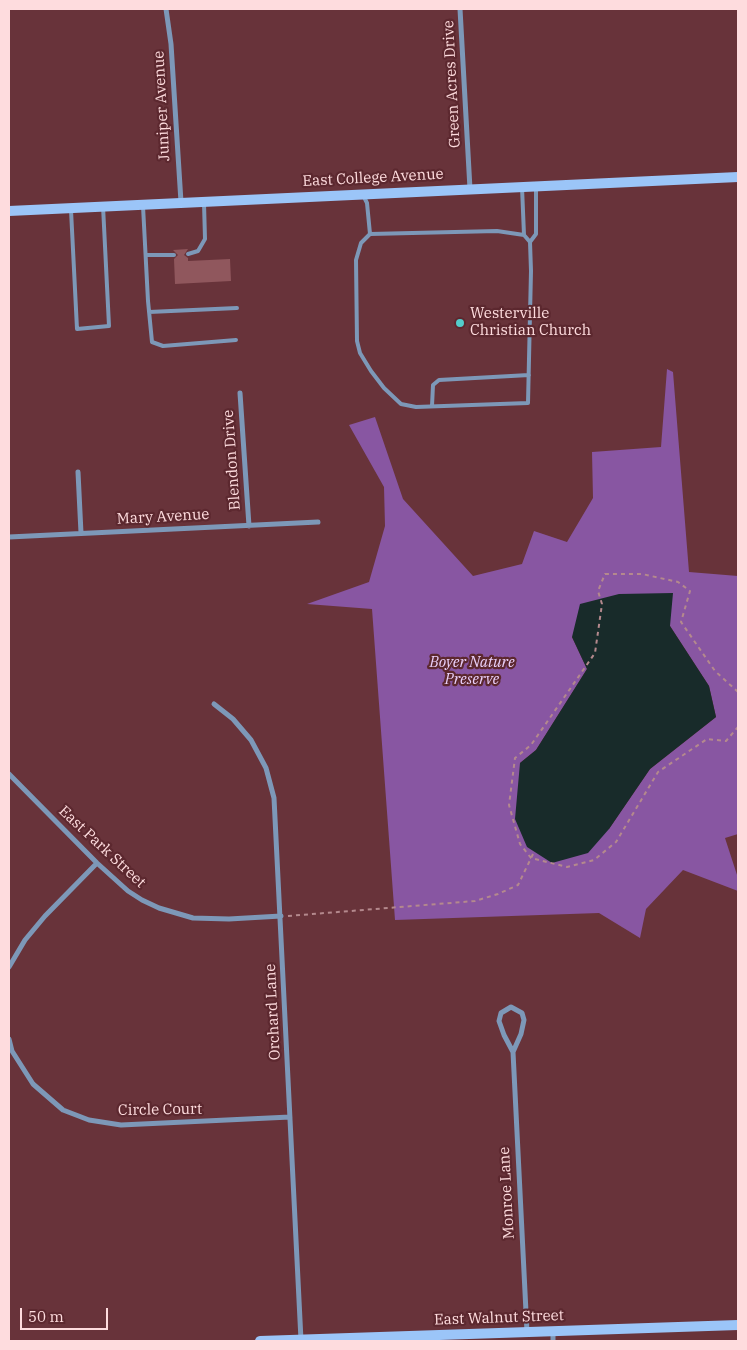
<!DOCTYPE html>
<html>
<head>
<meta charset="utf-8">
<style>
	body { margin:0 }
	#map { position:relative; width:747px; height:1350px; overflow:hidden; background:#68333a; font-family:"IBM Plex Serif",serif }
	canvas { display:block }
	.frame { position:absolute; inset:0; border:10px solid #fedcde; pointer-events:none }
	.scale { position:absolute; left:20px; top:1308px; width:88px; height:22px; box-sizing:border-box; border:2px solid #fedcde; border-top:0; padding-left:6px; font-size:15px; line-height:18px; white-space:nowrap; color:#fedcde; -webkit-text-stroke:4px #5c282f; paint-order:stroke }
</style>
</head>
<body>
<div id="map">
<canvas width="747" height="1350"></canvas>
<div class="frame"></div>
<div class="scale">50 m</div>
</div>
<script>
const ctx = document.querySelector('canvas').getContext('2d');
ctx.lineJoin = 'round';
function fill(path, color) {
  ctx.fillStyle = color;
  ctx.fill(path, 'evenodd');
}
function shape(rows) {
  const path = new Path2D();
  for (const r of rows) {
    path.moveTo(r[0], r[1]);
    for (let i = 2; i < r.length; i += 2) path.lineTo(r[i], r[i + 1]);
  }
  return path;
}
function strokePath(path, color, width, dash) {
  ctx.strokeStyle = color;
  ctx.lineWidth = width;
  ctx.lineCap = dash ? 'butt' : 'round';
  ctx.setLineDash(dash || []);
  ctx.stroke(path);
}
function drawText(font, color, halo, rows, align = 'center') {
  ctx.font = font + ' "IBM Plex Serif",serif';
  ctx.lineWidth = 4.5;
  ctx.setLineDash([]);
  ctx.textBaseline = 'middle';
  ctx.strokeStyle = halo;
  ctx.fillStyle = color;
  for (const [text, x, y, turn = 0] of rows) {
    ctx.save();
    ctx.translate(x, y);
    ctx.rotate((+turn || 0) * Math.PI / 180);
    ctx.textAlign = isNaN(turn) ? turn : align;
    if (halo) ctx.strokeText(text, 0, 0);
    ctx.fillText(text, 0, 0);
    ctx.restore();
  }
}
const forest = shape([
	[667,369,673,372,689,572,738,576,738,834,725,838,738,878,738,891,683,870,646,909,640,938,599,913,395,920,372,609,307,604,369,582,385,526,384,487,349,425,375,417,403,499,473,576,522,564,534,531,567,542,593,498,592,452,661,447],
	[670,626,709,686,716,717,650,769,609,829,520,763,536,750,587,669,572,637]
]);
const water = shape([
	[673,593,670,626,709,686,716,717,650,769,609,829,588,853,552,863,527,847,515,819,520,763,536,750,587,669,572,637,580,604,619,594]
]);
const building = shape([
	[188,249,184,255,188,258,188,261,230,259,231,281,175,284,174,259,178,255,173,250]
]);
const path = shape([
	[738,692,715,671,681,622,690,591,678,582,642,574,605,574,598,591,602,604,595,653,531,745,515,758,509,805,520,844,531,858,567,867,594,860,616,842,658,772,707,739,726,741,738,727],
	[288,916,475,901,498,894,518,885,534,852]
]);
const lane = shape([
	[522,187,524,235,530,242,531,271,528,403,416,407,401,404,384,388,371,371,360,353,357,341,356,260,361,243,370,234,497,231,524,235],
	[364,197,367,203,370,234],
	[143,206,148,301,152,342,163,346,236,340],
	[71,210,77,329,109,326,103,206],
	[530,242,536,234,536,189],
	[188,254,198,251,205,239,204,203],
	[146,255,174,255],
	[149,312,237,308],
	[432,406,433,385,439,380,529,375]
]);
const street = shape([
	[166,9,171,44,181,202],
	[460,9,470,189],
	[240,393,249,526],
	[78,472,81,533],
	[9,537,318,522],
	[214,704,233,719,251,740,266,768,274,798,301,1340],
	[9,774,97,863,128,891,142,900,159,908,193,918,229,919,281,916],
	[9,967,25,940,45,916,97,863],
	[9,1039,12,1051,33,1084,63,1110,89,1120,121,1125,290,1117],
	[513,1052,504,1035,499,1021,501,1013,511,1007,522,1013,524,1020,521,1034,513,1052,527,1332],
	[553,1331,553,1341]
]);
const secondary = shape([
	[9,211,738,177],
	[260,1341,738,1325]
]);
const markers = [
	[460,323,5,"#53cdcb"]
];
const streetNames = [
	["Green Acres Drive",452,84,-93],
	["Juniper Avenue",162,106,-93],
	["East College Avenue",373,178,-3],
	["Blendon Drive",232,460,-94],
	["Mary Avenue",163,517,-3],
	["East Park Street",102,847,43],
	["Orchard Lane",273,1012,-93],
	["Circle Court",160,1110,-1],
	["Monroe Lane",507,1193,-93],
	["East Walnut Street",499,1318,-2]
];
const poiNames = [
	["Westerville",470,314],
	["Christian Church",470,331]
];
const parkNames = [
	["Boyer Nature",472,663],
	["Preserve",472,680]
];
fill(forest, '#8856a2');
fill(water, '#182b2a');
fill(building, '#90575d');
strokePath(path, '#b4898d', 2, [4, 4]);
strokePath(lane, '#7d98b8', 4);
strokePath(street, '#7d98b8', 5);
strokePath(secondary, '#9bc5f8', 10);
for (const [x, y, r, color] of markers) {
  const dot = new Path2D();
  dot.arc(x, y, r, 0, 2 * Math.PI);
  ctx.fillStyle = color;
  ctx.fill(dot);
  strokePath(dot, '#5c282f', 2);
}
drawText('15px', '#fedcde', '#5c282f', streetNames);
drawText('15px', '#fedcde', '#5c282f', poiNames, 'left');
drawText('italic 15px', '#ebd1fb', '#5c282f', parkNames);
</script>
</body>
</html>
